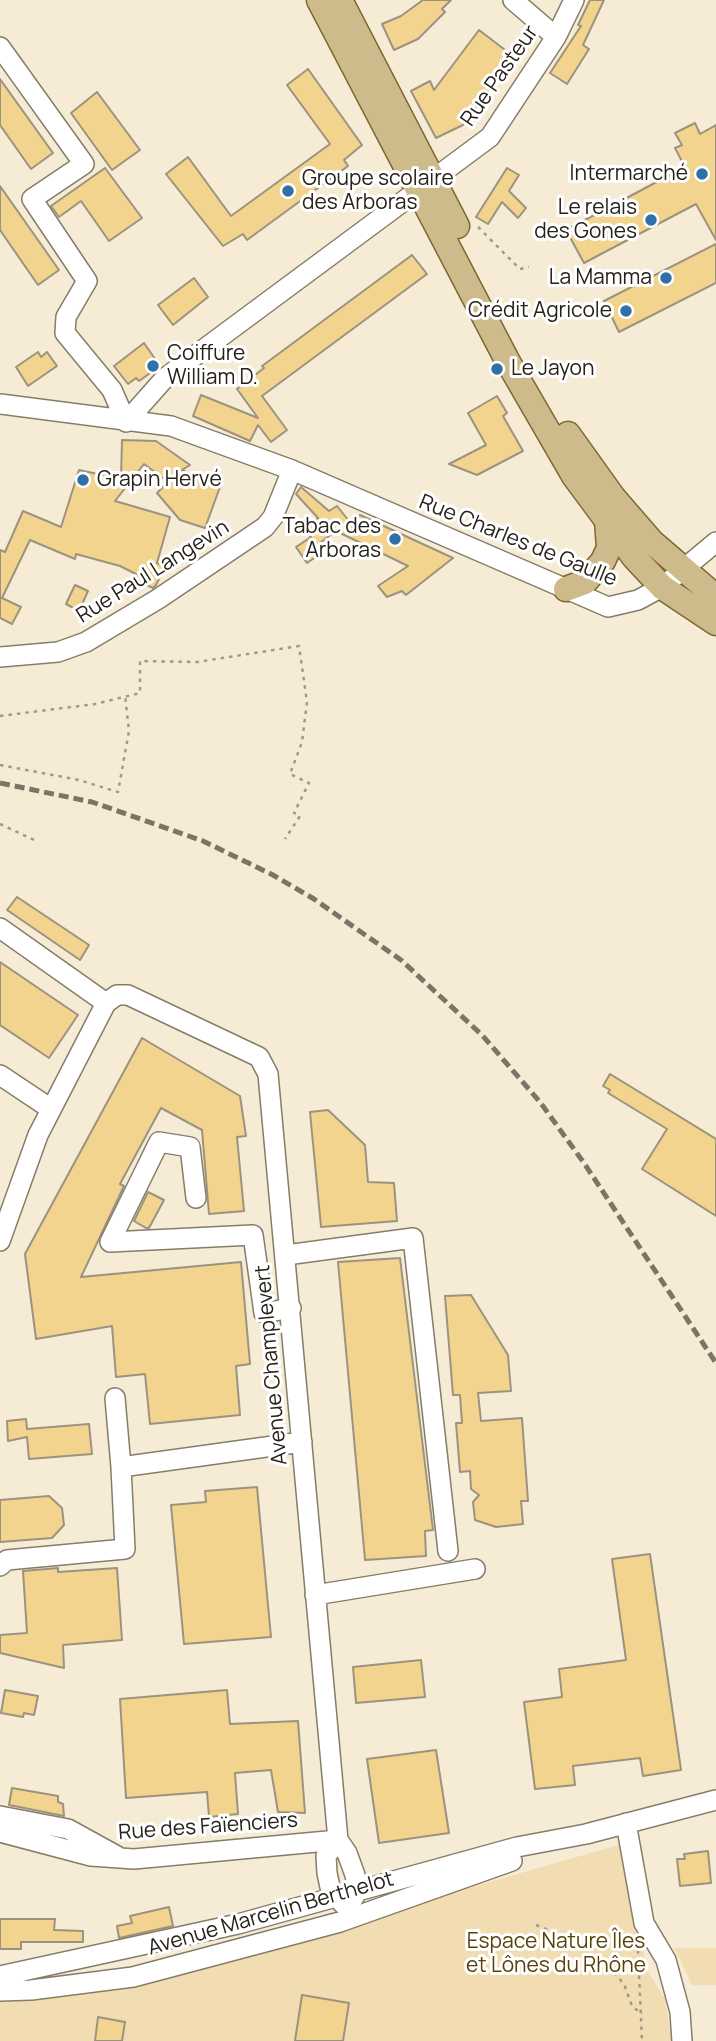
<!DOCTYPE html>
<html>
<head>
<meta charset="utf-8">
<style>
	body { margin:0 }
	canvas { display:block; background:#f6ecd6 }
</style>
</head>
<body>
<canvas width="716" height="2041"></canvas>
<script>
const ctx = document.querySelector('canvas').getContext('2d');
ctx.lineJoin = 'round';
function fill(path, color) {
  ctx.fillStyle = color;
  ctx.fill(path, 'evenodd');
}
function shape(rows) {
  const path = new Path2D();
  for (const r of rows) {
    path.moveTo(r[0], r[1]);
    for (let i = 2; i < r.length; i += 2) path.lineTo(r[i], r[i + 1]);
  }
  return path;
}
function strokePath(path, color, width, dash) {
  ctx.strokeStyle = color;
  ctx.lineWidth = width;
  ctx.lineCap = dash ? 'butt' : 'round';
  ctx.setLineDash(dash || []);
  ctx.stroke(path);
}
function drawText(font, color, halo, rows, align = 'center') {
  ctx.font = font + ' Manrope,sans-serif';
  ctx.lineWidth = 6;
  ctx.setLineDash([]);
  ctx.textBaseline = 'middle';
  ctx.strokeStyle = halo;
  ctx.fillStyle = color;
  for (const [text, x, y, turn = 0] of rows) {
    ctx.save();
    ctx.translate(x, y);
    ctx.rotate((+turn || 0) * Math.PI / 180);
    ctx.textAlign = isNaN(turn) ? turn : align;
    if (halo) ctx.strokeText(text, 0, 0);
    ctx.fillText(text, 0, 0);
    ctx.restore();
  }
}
const green = shape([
	[625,1843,647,1970,665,1999,672,2041,0,2041,0,1999,128,1986],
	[674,1948,716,1948,716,1985,692,1985]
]);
const building = shape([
	[423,0,451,0,442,9,445,12,418,39,394,50,382,24,401,16,423,0],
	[590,0,604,0,583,45,589,49,567,84,550,73,581,26,578,25,590,0],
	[479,30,513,56,463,125,436,138,411,91,430,81,434,90,479,30],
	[308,69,362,145,344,160,348,166,247,240,243,234,223,246,166,174,188,157,231,216,330,144,287,85,308,69],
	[0,79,53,153,31,169,0,125,0,79],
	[97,92,140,150,112,170,71,113,97,92],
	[695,123,700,134,716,125,716,240,696,204,584,263,566,230,685,167,675,148,682,145,675,133,695,123],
	[105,168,142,218,109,241,81,201,59,217,51,206,105,168],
	[507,168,519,175,509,191,526,208,518,218,502,202,488,224,476,217,507,168],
	[0,186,59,270,38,285,0,230,0,186],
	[716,244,716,283,619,332,604,301,716,244],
	[412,255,427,274,262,396,287,430,271,442,258,425,250,441,193,416,201,395,258,418,237,389,264,368,262,366,412,255],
	[194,278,208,297,173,325,158,305,194,278],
	[144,343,160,366,139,381,136,378,128,384,114,366,144,343],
	[38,352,41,357,47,352,57,366,28,386,16,367,38,352],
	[497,396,507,413,503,416,523,451,477,475,449,464,486,445,468,413,497,396],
	[122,440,156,441,190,465,182,470,220,487,205,528,180,520,157,493,168,482,144,464,115,501,170,517,157,563,165,567,156,585,153,588,135,580,138,575,120,566,76,554,75,559,30,540,2,598,21,607,12,624,0,618,0,550,5,552,23,511,61,527,79,470,121,479,122,440],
	[301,487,329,511,337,506,349,521,360,515,453,558,406,595,402,591,387,597,378,586,408,566,336,531,317,545,323,552,307,563,296,547,311,537,304,530,318,518,296,494,301,487],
	[75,585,88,591,79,611,66,604,75,585],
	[17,897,89,945,80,960,7,910,17,897],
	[0,962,78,1015,49,1058,0,1025,0,962],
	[142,1038,240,1096,246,1136,237,1137,244,1211,209,1214,202,1130,161,1108,120,1184,124,1186,81,1277,241,1262,250,1364,236,1366,240,1415,150,1424,145,1374,116,1377,112,1326,36,1339,25,1254,142,1038],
	[610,1074,716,1139,716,1216,642,1169,667,1129,608,1093,610,1090,603,1086,610,1074],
	[328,1110,365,1145,368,1182,394,1183,397,1221,321,1227,310,1112,328,1110],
	[148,1192,164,1200,149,1228,146,1228,134,1221,148,1192],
	[400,1258,433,1530,425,1531,426,1556,365,1560,338,1262,400,1258],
	[471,1295,508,1355,511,1391,478,1393,481,1421,522,1418,528,1501,521,1501,523,1524,496,1527,475,1520,473,1502,479,1495,471,1489,470,1471,460,1472,456,1423,462,1423,460,1395,453,1395,445,1296,471,1295],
	[26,1419,27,1429,89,1424,92,1454,29,1459,27,1437,8,1441,7,1421,26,1419],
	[257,1487,271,1637,184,1644,171,1505,206,1502,205,1491,257,1487],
	[49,1496,62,1508,64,1525,52,1538,0,1542,0,1500,49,1496],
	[650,1554,681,1770,643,1776,640,1758,573,1766,575,1785,535,1789,524,1702,562,1697,559,1669,626,1660,612,1559,650,1554],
	[58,1568,58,1572,117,1568,122,1640,63,1645,64,1668,0,1653,0,1635,27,1633,23,1571,58,1568],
	[421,1660,425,1697,356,1703,353,1667,421,1660],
	[5,1690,38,1696,34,1715,24,1713,23,1717,1,1713,5,1690],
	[227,1690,230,1724,298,1721,305,1813,278,1812,271,1770,235,1773,238,1814,209,1817,207,1792,126,1798,120,1699,227,1690],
	[436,1750,449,1833,379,1843,367,1759,436,1750],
	[12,1788,58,1796,58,1802,63,1804,64,1816,9,1805,12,1788],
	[708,1851,711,1883,680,1886,677,1859,685,1859,684,1854,708,1851],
	[169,1907,173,1926,119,1938,117,1926,132,1923,130,1916,169,1907],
	[0,1919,55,1919,54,1930,83,1931,83,1942,21,1942,21,1949,0,1949,0,1919],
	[302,1995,349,2003,343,2041,295,2041,302,1995],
	[98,2017,125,2022,122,2041,95,2041,98,2017]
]);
const path = shape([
	[478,227,520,269,529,267],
	[0,716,95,704,140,693,140,661,197,662,299,646,307,702,302,742,290,774,309,783,294,813,300,816,285,839],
	[0,765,79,780,118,792,129,731,125,695],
	[0,824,34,840],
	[536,1925,592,1948,624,1984,632,2006,642,2014],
	[638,1950,642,2041]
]);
const minor = shape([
	[513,0,556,37],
	[0,47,84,164,32,199,87,281,66,317,65,333,112,390,126,422],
	[0,404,171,426,292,470,608,607,638,600,662,587,716,542],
	[126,422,165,378,490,137,556,37,574,0],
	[0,657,58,652,86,642,158,599,265,527,273,517,292,470],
	[0,928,106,1003],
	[0,1075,51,1109],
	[196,1198,190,1147,159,1142,110,1242,253,1235,264,1313,291,1308],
	[0,1241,38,1135,106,1003,117,995,128,995,259,1057,268,1074,338,1840],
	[286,1255,413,1238,448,1551],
	[115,1398,121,1467],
	[0,1566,7,1560,125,1549,121,1467,302,1442],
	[315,1595,475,1569],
	[0,1816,68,1829,117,1856],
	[626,1823,644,1923,666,1960,680,2012,682,2041],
	[0,1832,91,1856,134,1859,338,1840],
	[338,1840,347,1853,355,1875,358,1890,353,1899],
	[338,1840,326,1856,327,1873,330,1887,343,1904],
	[0,1976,238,1924,517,1847,586,1834,716,1800],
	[0,1991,31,1990,133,1977,340,1922,512,1861]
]);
const major = shape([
	[319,0,508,362,574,476,634,557,662,587,716,623],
	[340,0,457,226],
	[568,434,613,497,652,542,716,597],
	[566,589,585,582,603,561,609,548,607,520]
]);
const rail = shape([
	[0,783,92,802,203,841,273,875,314,899,401,960,482,1035,540,1102,584,1163,716,1363]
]);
const markers = [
	[702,174,7,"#2f70a6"],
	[288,191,7,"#2f70a6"],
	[651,220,7,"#2f70a6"],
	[666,278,7,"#2f70a6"],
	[626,311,7,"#2f70a6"],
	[153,366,7,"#2f70a6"],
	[497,369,7,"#2f70a6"],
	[83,480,7,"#2f70a6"],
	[395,539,7,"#2f70a6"]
];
const streetNames = [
	["Rue Pasteur",500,76,-55],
	["Rue Charles de Gaulle",518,541,22],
	["Rue Paul Langevin",153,572,-32],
	["Avenue Champlevert",272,1365,-95],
	["Rue des Faïenciers",208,1827,-4],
	["Avenue Marcelin Berthelot",271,1914,-16]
];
const poiNames = [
	["Intermarché",688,174],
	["Groupe scolaire",302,179,"left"],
	["des Arboras",302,203,"left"],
	["Le relais",637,208],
	["des Gones",637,232],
	["La Mamma",652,278],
	["Crédit Agricole",612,311],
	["Coiffure",167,354,"left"],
	["William D.",167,378,"left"],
	["Le Jayon",511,369,"left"],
	["Grapin Hervé",97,480,"left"],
	["Tabac des",381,527],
	["Arboras",381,551]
];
const parkNames = [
	["Espace Nature Îles",556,1942],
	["et Lônes du Rhône",556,1966]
];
fill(green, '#f1ddb1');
fill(building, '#f3d48f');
strokePath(building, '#9c937f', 2);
strokePath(minor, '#867d69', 22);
strokePath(major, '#7e6831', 27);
strokePath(path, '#a19a8a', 2.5, [3.5, 5]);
strokePath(minor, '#fff', 19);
strokePath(major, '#cebb8b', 24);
strokePath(rail, '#7b7467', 5, [10, 5]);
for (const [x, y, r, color] of markers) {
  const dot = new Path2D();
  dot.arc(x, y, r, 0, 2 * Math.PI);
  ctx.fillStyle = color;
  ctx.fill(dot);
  strokePath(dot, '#fff', 2.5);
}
drawText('21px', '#26221a', '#fff', streetNames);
drawText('21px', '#26221a', '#fff', poiNames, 'right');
drawText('21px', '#57420a', '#fff', parkNames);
</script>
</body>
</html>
